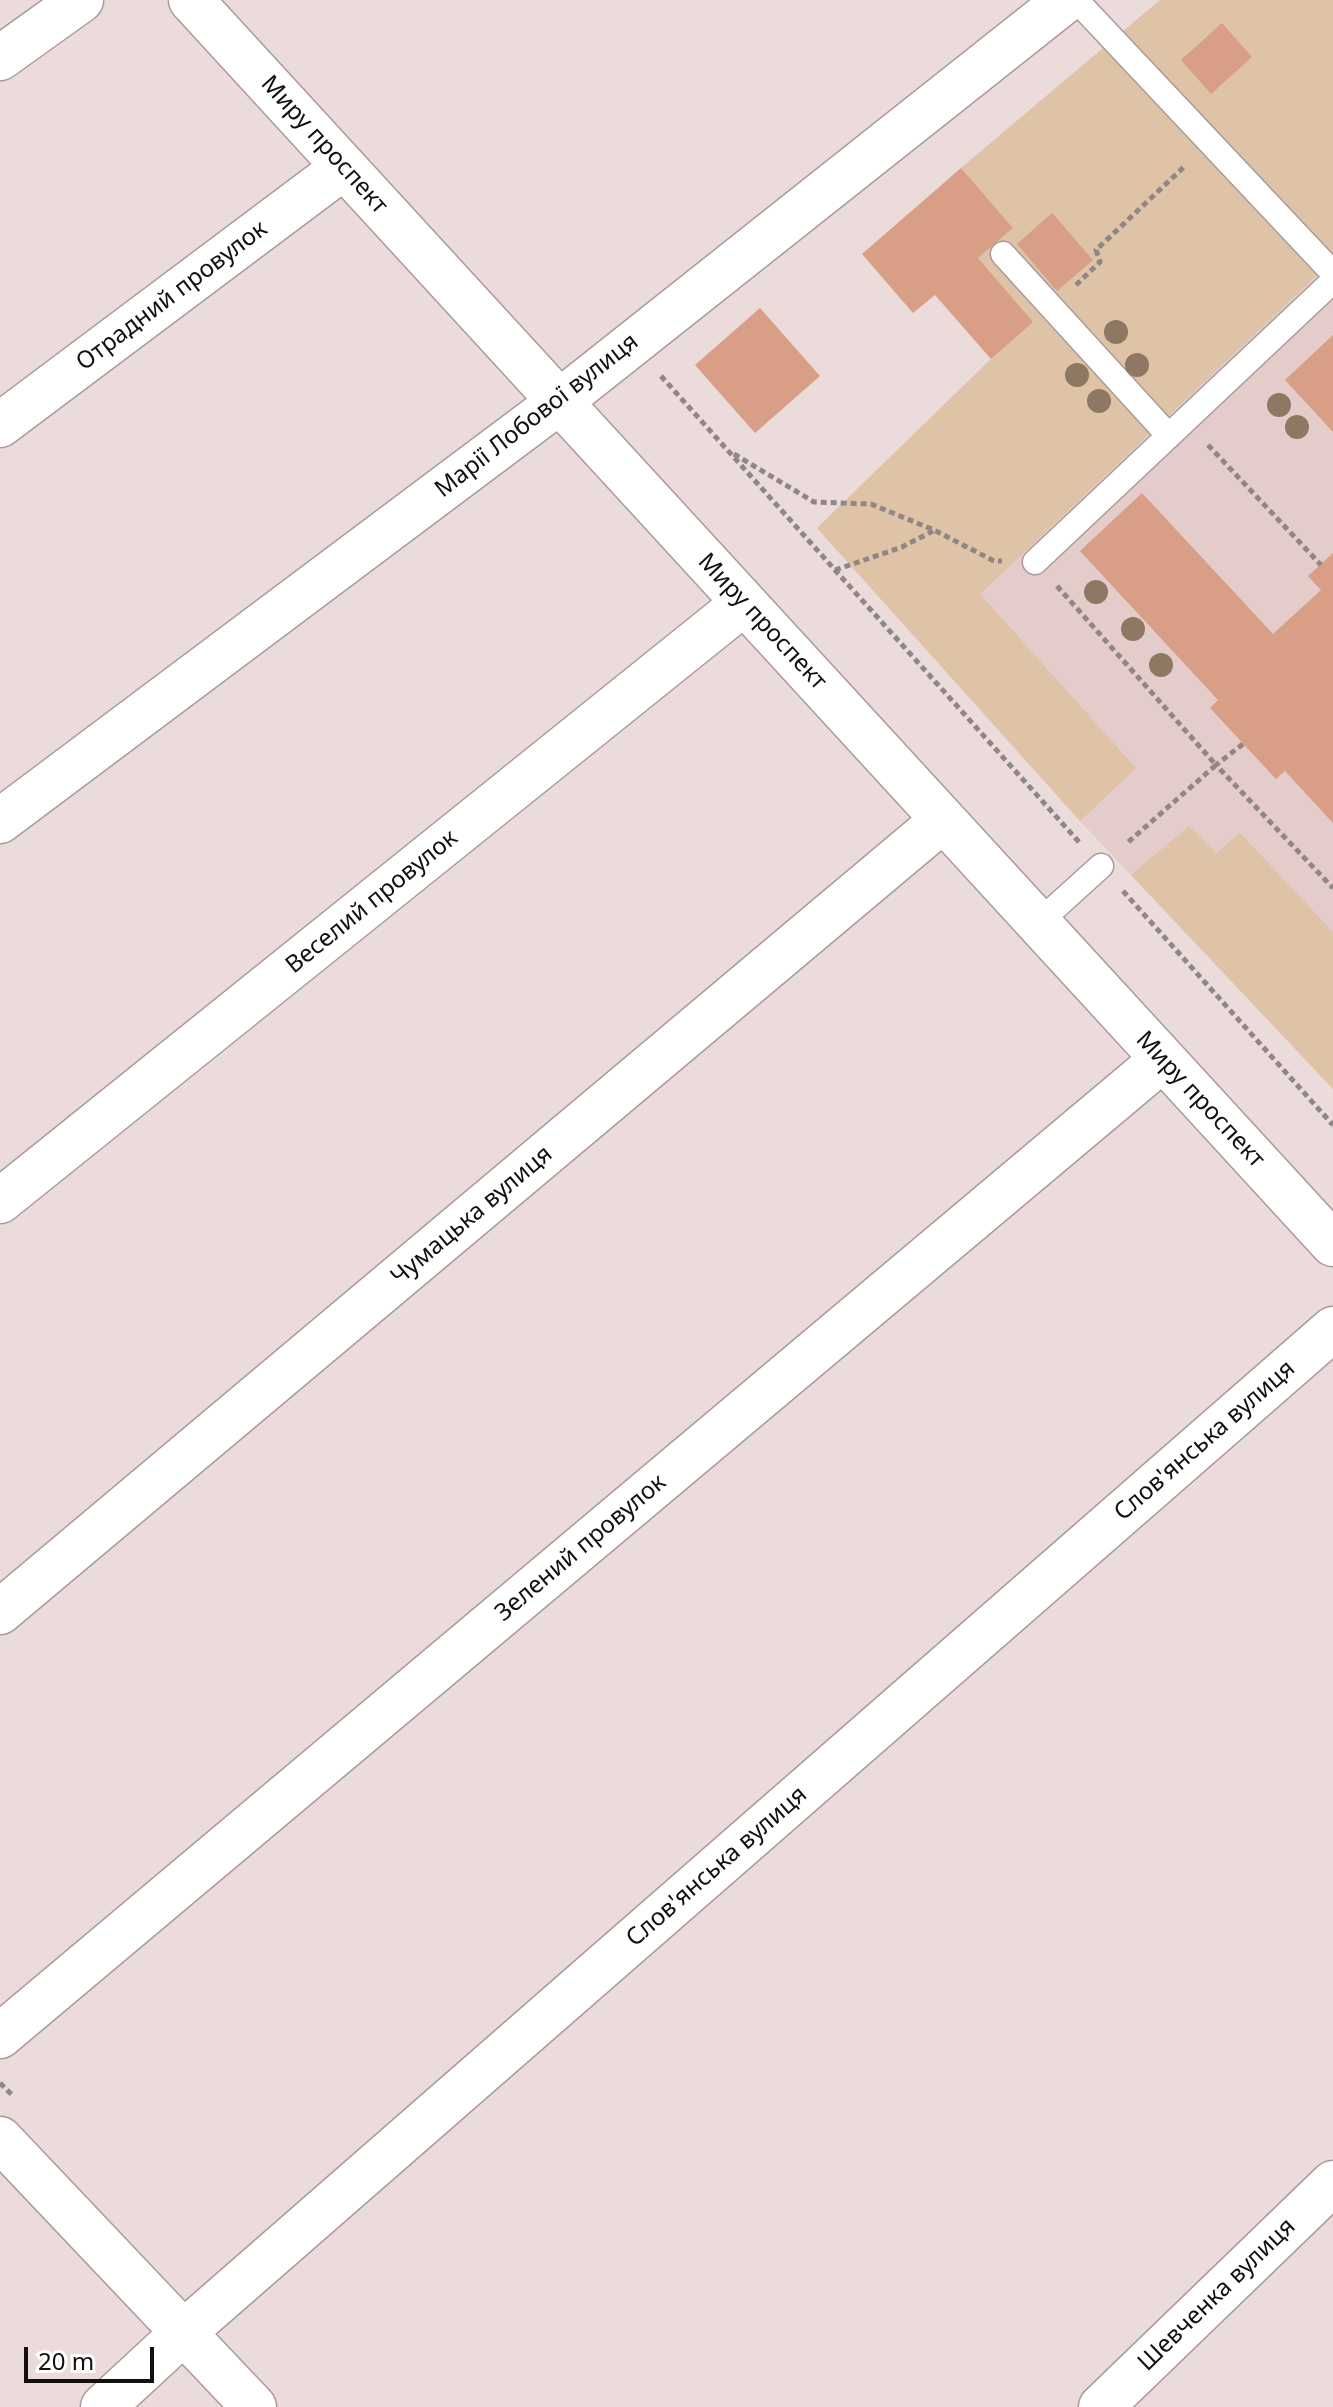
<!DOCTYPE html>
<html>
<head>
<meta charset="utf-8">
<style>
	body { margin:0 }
	#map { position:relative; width:1333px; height:2407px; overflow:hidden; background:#ebdbdb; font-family:"Noto Sans",sans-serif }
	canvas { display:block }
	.scale { position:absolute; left:24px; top:2347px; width:130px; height:36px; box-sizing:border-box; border:4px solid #140f0f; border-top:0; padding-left:10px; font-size:24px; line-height:28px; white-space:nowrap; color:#140f0f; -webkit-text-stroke:6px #fff; paint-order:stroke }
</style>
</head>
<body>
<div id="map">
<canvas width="1333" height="2407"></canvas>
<div class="scale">20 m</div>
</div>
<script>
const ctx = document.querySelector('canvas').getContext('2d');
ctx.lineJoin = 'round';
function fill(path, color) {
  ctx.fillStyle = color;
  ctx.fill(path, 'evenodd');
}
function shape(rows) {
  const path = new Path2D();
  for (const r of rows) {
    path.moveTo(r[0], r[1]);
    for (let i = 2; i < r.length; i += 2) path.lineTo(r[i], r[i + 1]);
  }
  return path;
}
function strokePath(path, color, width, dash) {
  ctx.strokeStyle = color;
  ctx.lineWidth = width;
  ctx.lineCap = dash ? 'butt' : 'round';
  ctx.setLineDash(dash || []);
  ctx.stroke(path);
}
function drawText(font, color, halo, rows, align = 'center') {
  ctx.font = font + ' "Noto Sans",sans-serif';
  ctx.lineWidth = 6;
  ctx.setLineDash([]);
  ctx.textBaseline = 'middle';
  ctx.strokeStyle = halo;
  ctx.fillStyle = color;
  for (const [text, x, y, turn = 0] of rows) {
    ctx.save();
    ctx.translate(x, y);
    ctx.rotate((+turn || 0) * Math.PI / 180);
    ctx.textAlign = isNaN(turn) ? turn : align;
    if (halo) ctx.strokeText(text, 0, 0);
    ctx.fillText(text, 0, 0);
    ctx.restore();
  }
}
const built = shape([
	[1160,0,1333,0,1333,1089,1080,821,817,528,991,359,1032,322,978,258,1013,228,961,168]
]);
const green = shape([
	[1160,0,1333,0,1333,260,980,594,1136,768,1080,821,817,528,991,359,1032,322,978,258,1013,228,961,168],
	[1189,826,1216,853,1240,833,1333,932,1333,1089,1131,875]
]);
const building = shape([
	[1222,23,1252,57,1211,94,1181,60],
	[961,168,1013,228,978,258,1033,322,991,359,935,295,913,313,862,254],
	[1052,213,1093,260,1057,291,1017,244],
	[760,308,820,376,755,433,695,365],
	[1333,335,1333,432,1285,380],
	[1142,493,1273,634,1321,590,1308,576,1333,553,1333,823,1285,771,1276,779,1210,708,1218,700,1080,551]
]);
const path = shape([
	[1076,285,1100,262,1096,250,1186,165],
	[661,376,1079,842],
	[1208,445,1321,565],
	[734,454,814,502,871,504,934,530,994,561,1002,561],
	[835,570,902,547,933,531],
	[1057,586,1216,765,1126,844],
	[1243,744,1216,765,1333,888],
	[1123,891,1333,1125],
	[0,2083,13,2096]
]);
const service = shape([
	[1076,0,1333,273],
	[1003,254,1169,436],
	[1035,562,1333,281],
	[1038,923,1101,866]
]);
const minor = shape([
	[191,0,1333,1244],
	[0,58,81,0],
	[0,425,344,167],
	[0,821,559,402,1066,0],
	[0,1201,744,603],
	[0,1612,943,820],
	[0,2036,1163,1059],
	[0,2139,254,2407],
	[103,2407,184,2332,1333,1329],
	[1101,2407,1333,2183]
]);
const trees = [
	[1116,332],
	[1137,365],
	[1077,375],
	[1099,401],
	[1279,405],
	[1297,427],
	[1096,592],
	[1133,629],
	[1161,665]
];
const streetNames = [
	["Миру проспект",324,145,48],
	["Отрадний провулок",172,296,-37],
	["Марії Лобової вулиця",537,416,-38],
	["Миру проспект",762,622,47],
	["Веселий провулок",372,902,-39],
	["Миру проспект",1200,1100,47],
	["Чумацька вулиця",472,1216,-40],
	["Слов'янська вулиця",1205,1441,-41],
	["Зелений провулок",581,1548,-40],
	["Слов'янська вулиця",717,1867,-41],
	["Шевченка вулиця",1217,2295,-44]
];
fill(built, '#e4cccb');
fill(green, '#dec3a6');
fill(building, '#d89e86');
strokePath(service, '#aa9b9b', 27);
strokePath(minor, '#aa9b9b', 47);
strokePath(path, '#918686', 5, [6, 4]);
strokePath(service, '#fff', 24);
strokePath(minor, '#fff', 44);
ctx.fillStyle = '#8e7763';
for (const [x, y] of trees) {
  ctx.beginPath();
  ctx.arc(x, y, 12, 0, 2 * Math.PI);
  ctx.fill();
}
drawText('24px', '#140f0f', '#fff', streetNames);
</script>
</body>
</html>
